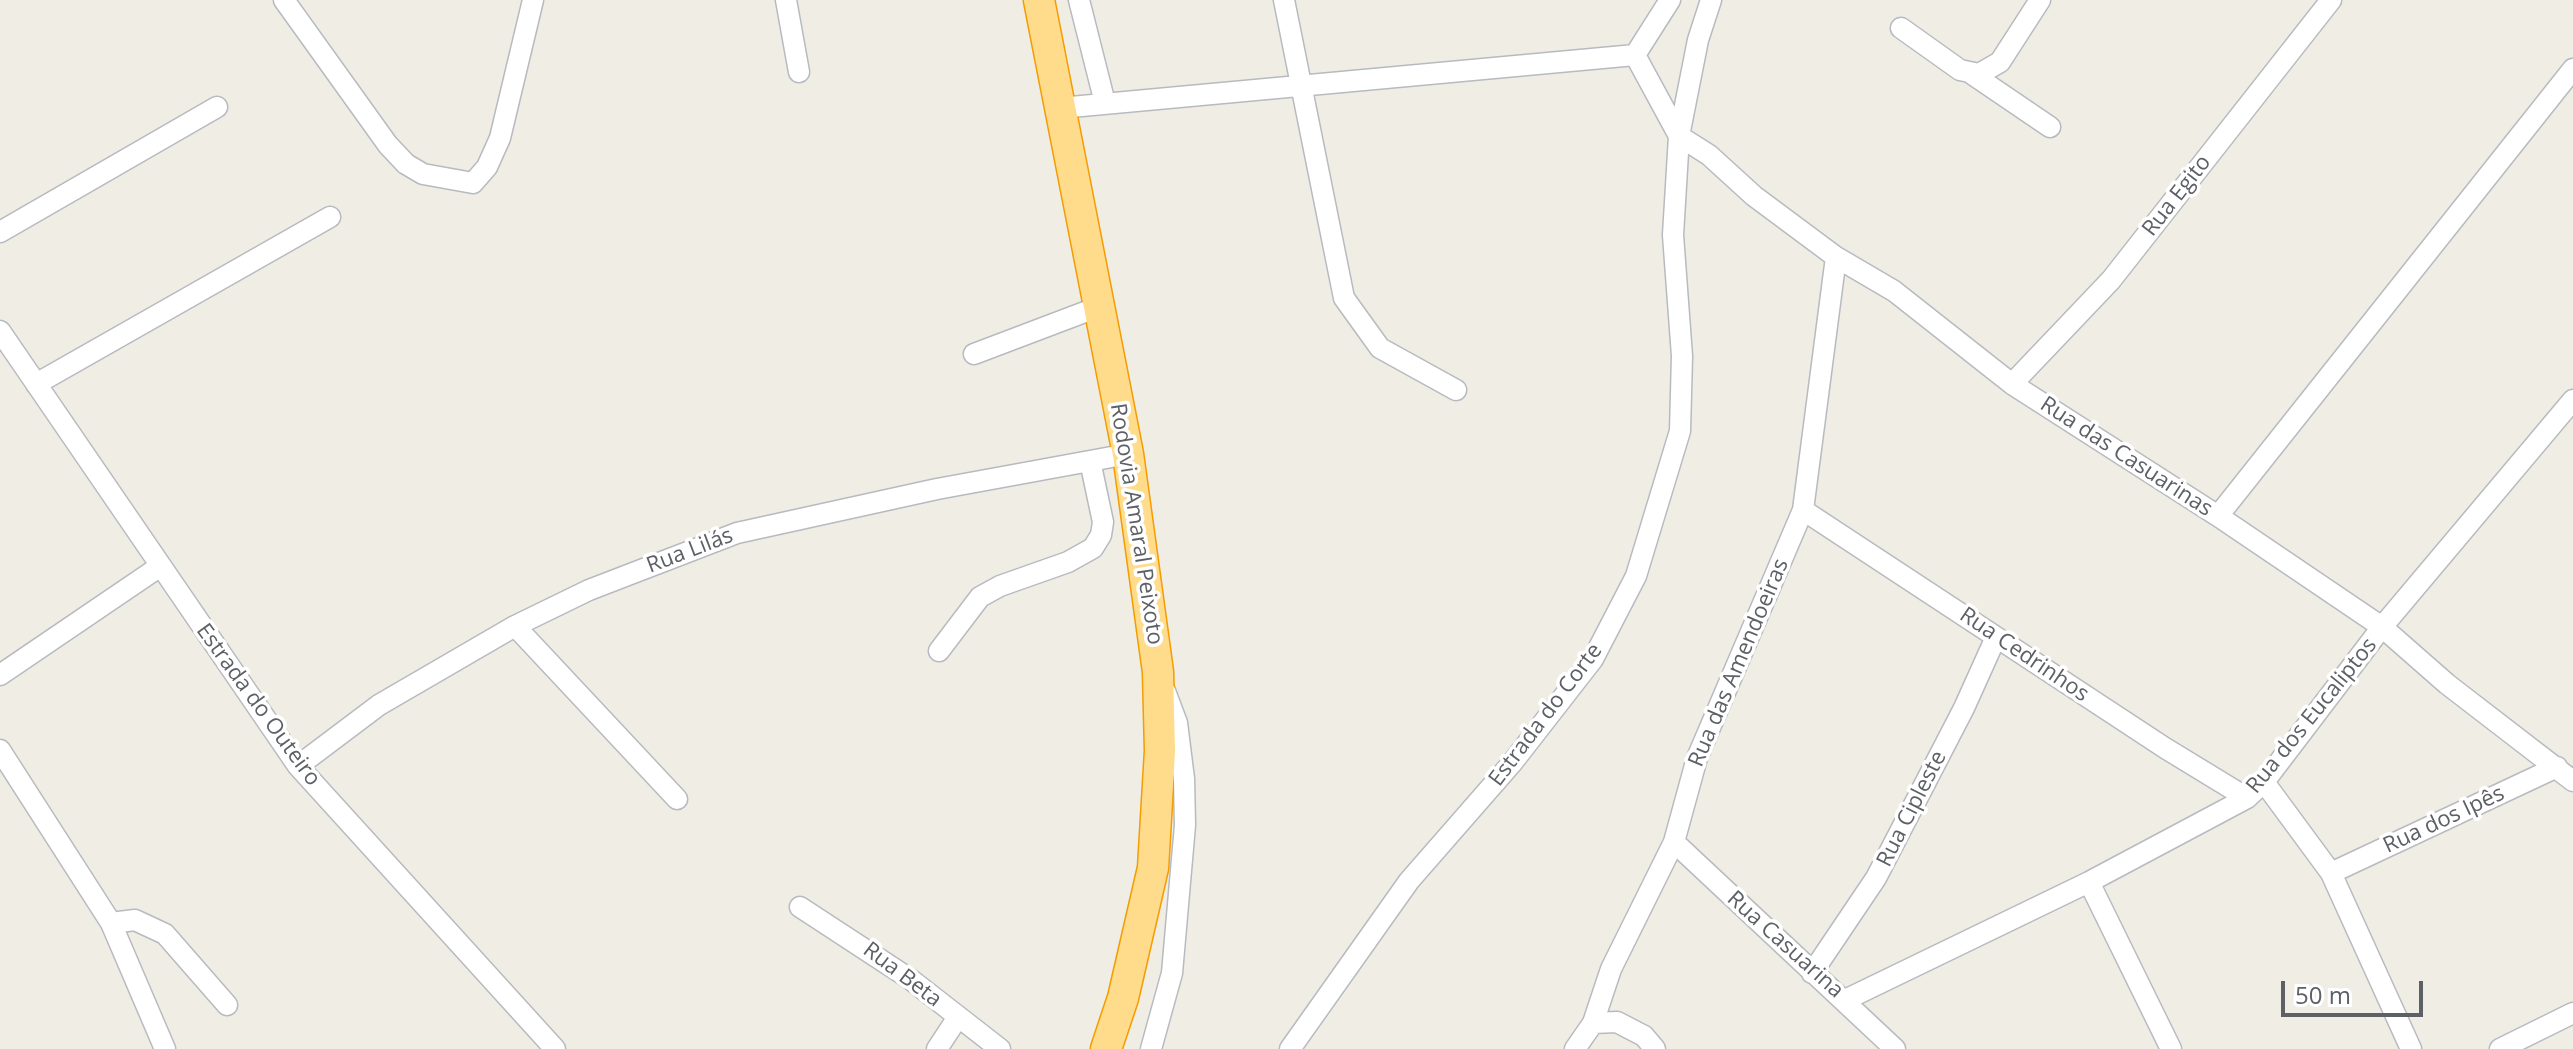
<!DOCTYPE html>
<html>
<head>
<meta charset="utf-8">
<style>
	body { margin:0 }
	#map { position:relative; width:2573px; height:1049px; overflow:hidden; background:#f0ede5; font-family:"Open Sans",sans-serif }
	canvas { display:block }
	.scale { position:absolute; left:2281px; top:981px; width:142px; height:36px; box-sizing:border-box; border:4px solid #5d6166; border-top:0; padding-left:10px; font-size:24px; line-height:28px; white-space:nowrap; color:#5d6166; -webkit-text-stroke:6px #fff; paint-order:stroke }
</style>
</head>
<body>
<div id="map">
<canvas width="2573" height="1049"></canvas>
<div class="scale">50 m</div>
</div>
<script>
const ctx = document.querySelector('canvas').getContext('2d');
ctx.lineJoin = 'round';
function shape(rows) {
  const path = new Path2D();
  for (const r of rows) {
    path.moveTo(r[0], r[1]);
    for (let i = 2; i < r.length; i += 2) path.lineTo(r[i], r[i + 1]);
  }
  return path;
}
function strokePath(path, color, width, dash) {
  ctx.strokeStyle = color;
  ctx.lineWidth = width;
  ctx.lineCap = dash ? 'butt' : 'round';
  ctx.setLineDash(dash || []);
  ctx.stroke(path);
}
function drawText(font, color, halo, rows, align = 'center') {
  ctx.font = font + ' "Open Sans",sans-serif';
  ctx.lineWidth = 7;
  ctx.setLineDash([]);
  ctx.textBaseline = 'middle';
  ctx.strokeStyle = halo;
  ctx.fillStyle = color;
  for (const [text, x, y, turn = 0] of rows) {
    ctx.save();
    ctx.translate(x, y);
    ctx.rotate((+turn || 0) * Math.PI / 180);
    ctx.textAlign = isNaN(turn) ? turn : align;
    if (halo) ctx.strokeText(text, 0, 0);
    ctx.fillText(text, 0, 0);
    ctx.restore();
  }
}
const minor = shape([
	[284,0,388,145,406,164,423,174,473,183,487,167,500,138,533,0],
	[786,0,799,72],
	[1079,0,1105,103],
	[1284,0,1344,298,1380,348,1456,390],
	[1711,0,1698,40,1679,136,1709,155,1754,196,1836,257,1894,291,2012,384,2218,516,2382,627,2447,684,2573,781],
	[1901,28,1960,70,1979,74,2000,62,2040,0],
	[1972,74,2050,127],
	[1060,108,1635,55,1670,0],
	[0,232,217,107],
	[0,331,298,766,555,1049],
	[974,354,1098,307],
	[36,384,330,217],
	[2012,384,2111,280,2331,0],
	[1803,510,2165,748,2247,798],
	[2218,516,2573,69],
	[515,626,677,799],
	[939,651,980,597,1000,586,1068,562,1093,548,1101,535,1103,522,1090,461],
	[0,675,159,567],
	[0,750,111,923,165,1049],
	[298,766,379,705,515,626,589,590,737,533,937,489,1128,454],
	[2264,782,2331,873,2411,1049],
	[1674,842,1895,1049],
	[2331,873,2557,767],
	[2089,882,2171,1049],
	[800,907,910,979,1000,1049],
	[111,923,135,920,165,934,227,1005],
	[1812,973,1876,878,1964,708,1996,637],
	[1845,1000,2089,882,2247,798,2264,782,2382,627,2573,400],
	[1593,1023,1617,1022,1644,1036,1655,1049],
	[937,1049,958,1017],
	[1151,1049,1172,973,1185,825,1184,779,1177,723,1165,691],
	[1290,1049,1409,881,1512,763,1593,659,1636,576,1680,431,1682,356,1673,235,1679,136,1635,55],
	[1575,1049,1593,1023,1611,969,1674,842,1697,758,1803,510,1836,257],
	[2500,1049,2573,1013]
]);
const highway = shape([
	[1039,0,1128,454,1158,672,1160,751,1153,868,1123,998,1106,1049]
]);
const streetNames = [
	["Rua Egito",2177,196,-52],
	["Rua das Casuarinas",2126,457,33],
	["Rodovia Amaral Peixoto",1136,524,81],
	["Rua Lilás",690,551,-21],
	["Rua Cedrinhos",2024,655,34],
	["Rua das Amendoeiras",1739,663,-67],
	["Estrada do Outeiro",258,705,54],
	["Estrada do Corte",1546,715,-53],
	["Rua dos Eucaliptos",2312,716,-51],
	["Rua Cipleste",1912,809,-63],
	["Rua dos Ipês",2444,820,-25],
	["Rua Casuarina",1785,945,42],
	["Rua Beta",902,975,37]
];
strokePath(minor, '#b7bbbf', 23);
strokePath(highway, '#f49c00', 33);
strokePath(minor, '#fff', 20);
strokePath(highway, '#ffdc8c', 30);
drawText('22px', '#5d6166', '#fff', streetNames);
</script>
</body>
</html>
